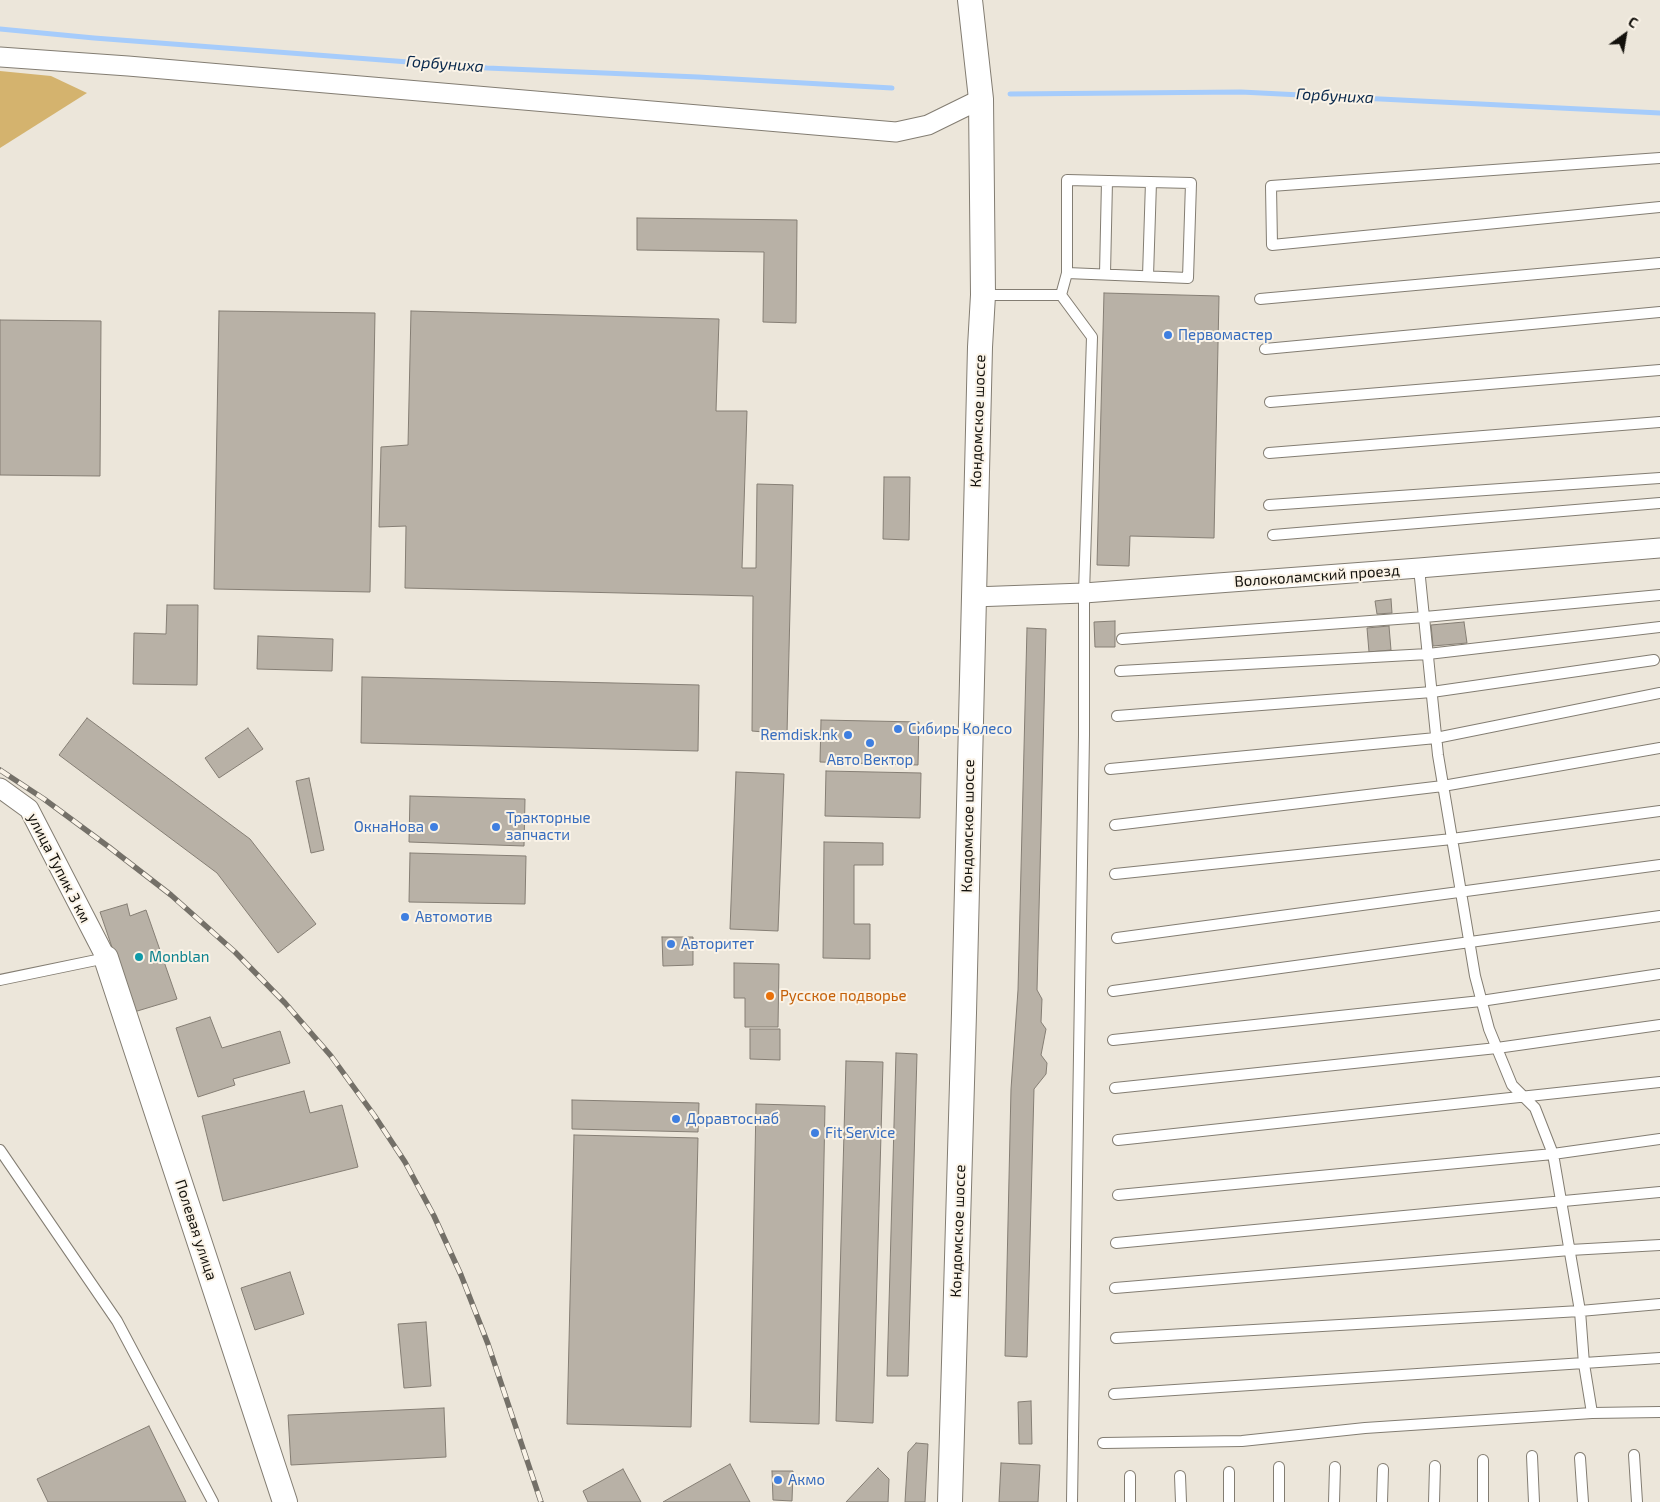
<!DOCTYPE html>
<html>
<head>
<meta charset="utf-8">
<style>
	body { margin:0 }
	#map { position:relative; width:1660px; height:1502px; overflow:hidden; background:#ece6da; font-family:"Exo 2",sans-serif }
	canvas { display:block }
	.north { position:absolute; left:1600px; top:10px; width:50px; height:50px; -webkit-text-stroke:4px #faf3e7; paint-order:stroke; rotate:32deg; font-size:14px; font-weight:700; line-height:20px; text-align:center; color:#13110c }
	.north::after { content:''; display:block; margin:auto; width:18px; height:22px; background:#13110c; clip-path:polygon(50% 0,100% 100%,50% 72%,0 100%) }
</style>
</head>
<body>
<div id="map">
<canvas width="1660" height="1502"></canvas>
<div class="north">С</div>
</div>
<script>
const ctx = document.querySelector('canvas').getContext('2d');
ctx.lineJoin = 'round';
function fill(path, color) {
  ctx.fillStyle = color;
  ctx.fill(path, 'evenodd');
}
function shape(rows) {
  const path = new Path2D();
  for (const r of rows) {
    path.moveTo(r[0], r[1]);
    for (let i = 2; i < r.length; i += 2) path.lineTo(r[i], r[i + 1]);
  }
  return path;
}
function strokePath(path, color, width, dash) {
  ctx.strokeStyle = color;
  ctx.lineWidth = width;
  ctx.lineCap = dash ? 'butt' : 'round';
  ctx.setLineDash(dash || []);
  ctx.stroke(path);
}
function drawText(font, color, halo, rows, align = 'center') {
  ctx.font = font + ' "Exo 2",sans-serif';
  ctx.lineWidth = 4;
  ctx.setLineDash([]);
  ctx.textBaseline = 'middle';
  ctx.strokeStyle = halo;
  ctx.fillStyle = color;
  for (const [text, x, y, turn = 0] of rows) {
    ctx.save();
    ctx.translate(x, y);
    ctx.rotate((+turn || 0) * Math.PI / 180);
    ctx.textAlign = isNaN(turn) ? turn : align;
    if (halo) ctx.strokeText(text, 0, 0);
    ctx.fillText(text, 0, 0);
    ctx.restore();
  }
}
const green = shape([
	[0,71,51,76,87,93,0,148]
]);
const stream = shape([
	[0,29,94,38,487,68,698,77,892,88],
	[1010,94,1241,92,1660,113]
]);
const building = shape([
	[637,218,797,220,796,323,763,322,764,252,637,250,637,218],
	[1104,293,1219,296,1214,538,1130,536,1129,566,1097,565,1104,293],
	[219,311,375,313,370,592,214,589,219,311],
	[411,311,719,319,716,411,747,411,742,568,756,568,757,484,793,485,787,734,752,731,753,596,405,588,406,526,379,527,381,447,408,445,411,311],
	[0,320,101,321,100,476,0,475,0,320],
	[884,477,910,477,909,540,883,539,884,477],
	[1391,599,1392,613,1377,614,1375,601,1391,599],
	[167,605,198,605,197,685,133,684,134,633,166,634,167,605],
	[1115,621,1115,647,1095,647,1094,622,1115,621],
	[1464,622,1467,643,1433,646,1431,625,1464,622],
	[1389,626,1391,650,1369,652,1367,628,1389,626],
	[1027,628,1046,629,1037,990,1042,999,1041,1022,1046,1029,1041,1055,1047,1063,1046,1074,1034,1089,1027,1357,1005,1356,1011,1089,1018,990,1027,628],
	[258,636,333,639,332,671,257,669,258,636],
	[362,677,699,685,698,751,361,743,362,677],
	[87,718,250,839,316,924,278,953,217,873,59,755,87,718],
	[821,720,919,722,918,765,820,762,821,720],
	[248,728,263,749,219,778,205,758,248,728],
	[826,771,921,773,920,818,825,816,826,771],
	[736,772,784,774,778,931,730,929,736,772],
	[309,778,324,850,311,853,296,781,309,778],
	[410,796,525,799,524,846,409,842,410,796],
	[824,842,883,843,883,865,854,865,854,924,870,924,870,959,823,958,824,842],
	[410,853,526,856,525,904,409,902,410,853],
	[127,904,130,916,146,910,177,999,134,1012,100,912,127,904],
	[662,937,693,937,693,965,663,966,662,937],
	[734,963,779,964,778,1027,745,1027,745,998,734,998,734,963],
	[210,1017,222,1048,280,1031,290,1063,233,1079,235,1085,198,1097,176,1028,210,1017],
	[750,1029,780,1029,780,1060,750,1059,750,1029],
	[896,1053,917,1054,908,1376,887,1376,896,1053],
	[846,1061,883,1062,873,1423,836,1421,846,1061],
	[304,1091,310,1113,342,1105,358,1167,223,1201,202,1116,304,1091],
	[572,1100,699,1103,698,1132,572,1129,572,1100],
	[756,1104,825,1106,819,1424,750,1422,756,1104],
	[574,1135,698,1138,691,1427,567,1424,574,1135],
	[290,1272,304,1314,255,1330,241,1288,290,1272],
	[426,1322,431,1386,404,1388,398,1324,426,1322],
	[1031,1401,1032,1444,1019,1444,1018,1402,1031,1401],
	[444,1408,446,1457,291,1465,288,1415,444,1408],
	[149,1426,186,1502,48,1502,37,1479,149,1426],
	[916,1443,928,1444,925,1502,905,1502,908,1452,916,1443],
	[1001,1463,1040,1465,1038,1502,999,1502,1001,1463],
	[730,1464,750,1502,663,1502,730,1464],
	[878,1468,889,1479,888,1502,846,1502,878,1468],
	[623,1469,641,1502,588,1502,583,1491,623,1469],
	[772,1471,793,1471,792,1501,773,1500,772,1471]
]);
const service = shape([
	[1660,158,1271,186,1272,245,1660,207],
	[1105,274,1107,181],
	[1148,276,1151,182],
	[983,295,1061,295],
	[1061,295,1092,337,1084,593,1084,735,1072,1502],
	[1061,295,1067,273,1067,180,1191,183,1188,278,1067,273],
	[1260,299,1660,263],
	[1265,349,1660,312],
	[1270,402,1660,370],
	[1269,453,1660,422],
	[1269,505,1660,478],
	[1273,535,1660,503],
	[1419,568,1438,755,1475,976,1489,1029,1512,1085,1535,1108,1553,1154,1580,1311,1584,1364,1592,1413,1660,1412],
	[1122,639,1425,617,1660,595],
	[1120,671,1428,654,1660,627],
	[1117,716,1432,692,1654,660],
	[1110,769,1436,738,1660,693],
	[1115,825,1443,786,1660,748],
	[1115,874,1452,839,1660,811],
	[1117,938,1660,865],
	[0,980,106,958],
	[1113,991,1660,916],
	[1113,1040,1481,1001,1660,974],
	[1115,1088,1497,1048,1660,1025],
	[1118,1140,1660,1082],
	[0,1150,117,1321,213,1502],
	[1118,1195,1553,1154,1660,1139],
	[1116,1243,1660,1192],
	[1115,1288,1570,1250,1660,1245],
	[1116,1338,1580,1311,1660,1304],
	[1114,1394,1660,1358],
	[1103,1443,1242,1441,1365,1428,1592,1413],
	[1634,1455,1637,1502],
	[1532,1456,1534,1502],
	[1580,1458,1583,1502],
	[1229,1472,1229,1502],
	[1130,1476,1130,1502],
	[1180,1476,1181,1502],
	[1279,1502,1279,1467],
	[1334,1502,1335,1467],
	[1382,1502,1383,1469],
	[1434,1502,1435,1466],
	[1483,1502,1483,1460]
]);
const minor = shape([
	[0,57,128,66,896,132,928,125,981,99],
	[973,597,1084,593,1419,568,1660,548],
	[0,788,29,809,106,958]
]);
const tertiary = shape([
	[106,958,285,1502],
	[950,1502,964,1013,980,347,983,295,981,99,970,0]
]);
const rail = shape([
	[0,770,44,799,109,847,171,895,235,952,285,1003,331,1056,374,1115,405,1162,434,1216,461,1275,488,1344,541,1502]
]);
const markers = [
	[1168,335,5,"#3f7fe0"],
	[898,729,5,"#3f7fe0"],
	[848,735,5,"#3f7fe0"],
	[870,743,5,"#3f7fe0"],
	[434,827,5,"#3f7fe0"],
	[496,827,5,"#3f7fe0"],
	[405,917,5,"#3f7fe0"],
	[671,944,5,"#3f7fe0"],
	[139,957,5,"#0f9aa8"],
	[770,996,5,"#e8710a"],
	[676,1119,5,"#3f7fe0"],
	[815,1133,5,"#3f7fe0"],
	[778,1480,5,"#3f7fe0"]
];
const shopNames = [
	["Первомастер",1178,335],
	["Сибирь Колесо",908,729],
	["Remdisk.nk",838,735,"right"],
	["Авто Вектор",870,760,"center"],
	["Тракторные",506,818],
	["запчасти",506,835],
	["ОкнаНова",424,827,"right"],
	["Автомотив",415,917],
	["Авторитет",681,944],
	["Доравтоснаб",686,1119],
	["Fit Service",825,1133],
	["Акмо",788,1480]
];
const streetNames = [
	["Кондомское шоссе",978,421,-88],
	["Волоколамский проезд",1317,576,-4],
	["Кондомское шоссе",968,826,-89],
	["улица Тупик 3 км",59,868,63],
	["Полевая улица",196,1230,72],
	["Кондомское шоссе",958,1231,-88]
];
const cultureNames = [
	["Monblan",149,957]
];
const foodNames = [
	["Русское подворье",780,996]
];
const waterNames = [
	["Горбуниха",445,64,4],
	["Горбуниха",1335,96,3]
];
fill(green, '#d4b36e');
strokePath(stream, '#a6ccfb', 5);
fill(building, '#b8b1a6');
strokePath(building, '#857e74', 1);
strokePath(service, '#837d72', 12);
strokePath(minor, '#837d72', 21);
strokePath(tertiary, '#837d72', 26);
strokePath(service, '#fff', 10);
strokePath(minor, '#fff', 19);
strokePath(tertiary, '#fff', 24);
strokePath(rail, '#747068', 5.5);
strokePath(rail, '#faf3e7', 4, [11]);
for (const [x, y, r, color] of markers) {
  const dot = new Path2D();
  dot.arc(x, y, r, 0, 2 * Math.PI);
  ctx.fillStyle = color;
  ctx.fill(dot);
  strokePath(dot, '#faf3e7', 2);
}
drawText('15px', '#366cbe', '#faf3e7', shopNames, 'left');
drawText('15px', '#13110c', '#faf3e7', streetNames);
drawText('15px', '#0d838f', '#faf3e7', cultureNames, 'left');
drawText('15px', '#c56008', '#faf3e7', foodNames, 'left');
drawText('italic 16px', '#09294d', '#faf3e7', waterNames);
</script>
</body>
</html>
